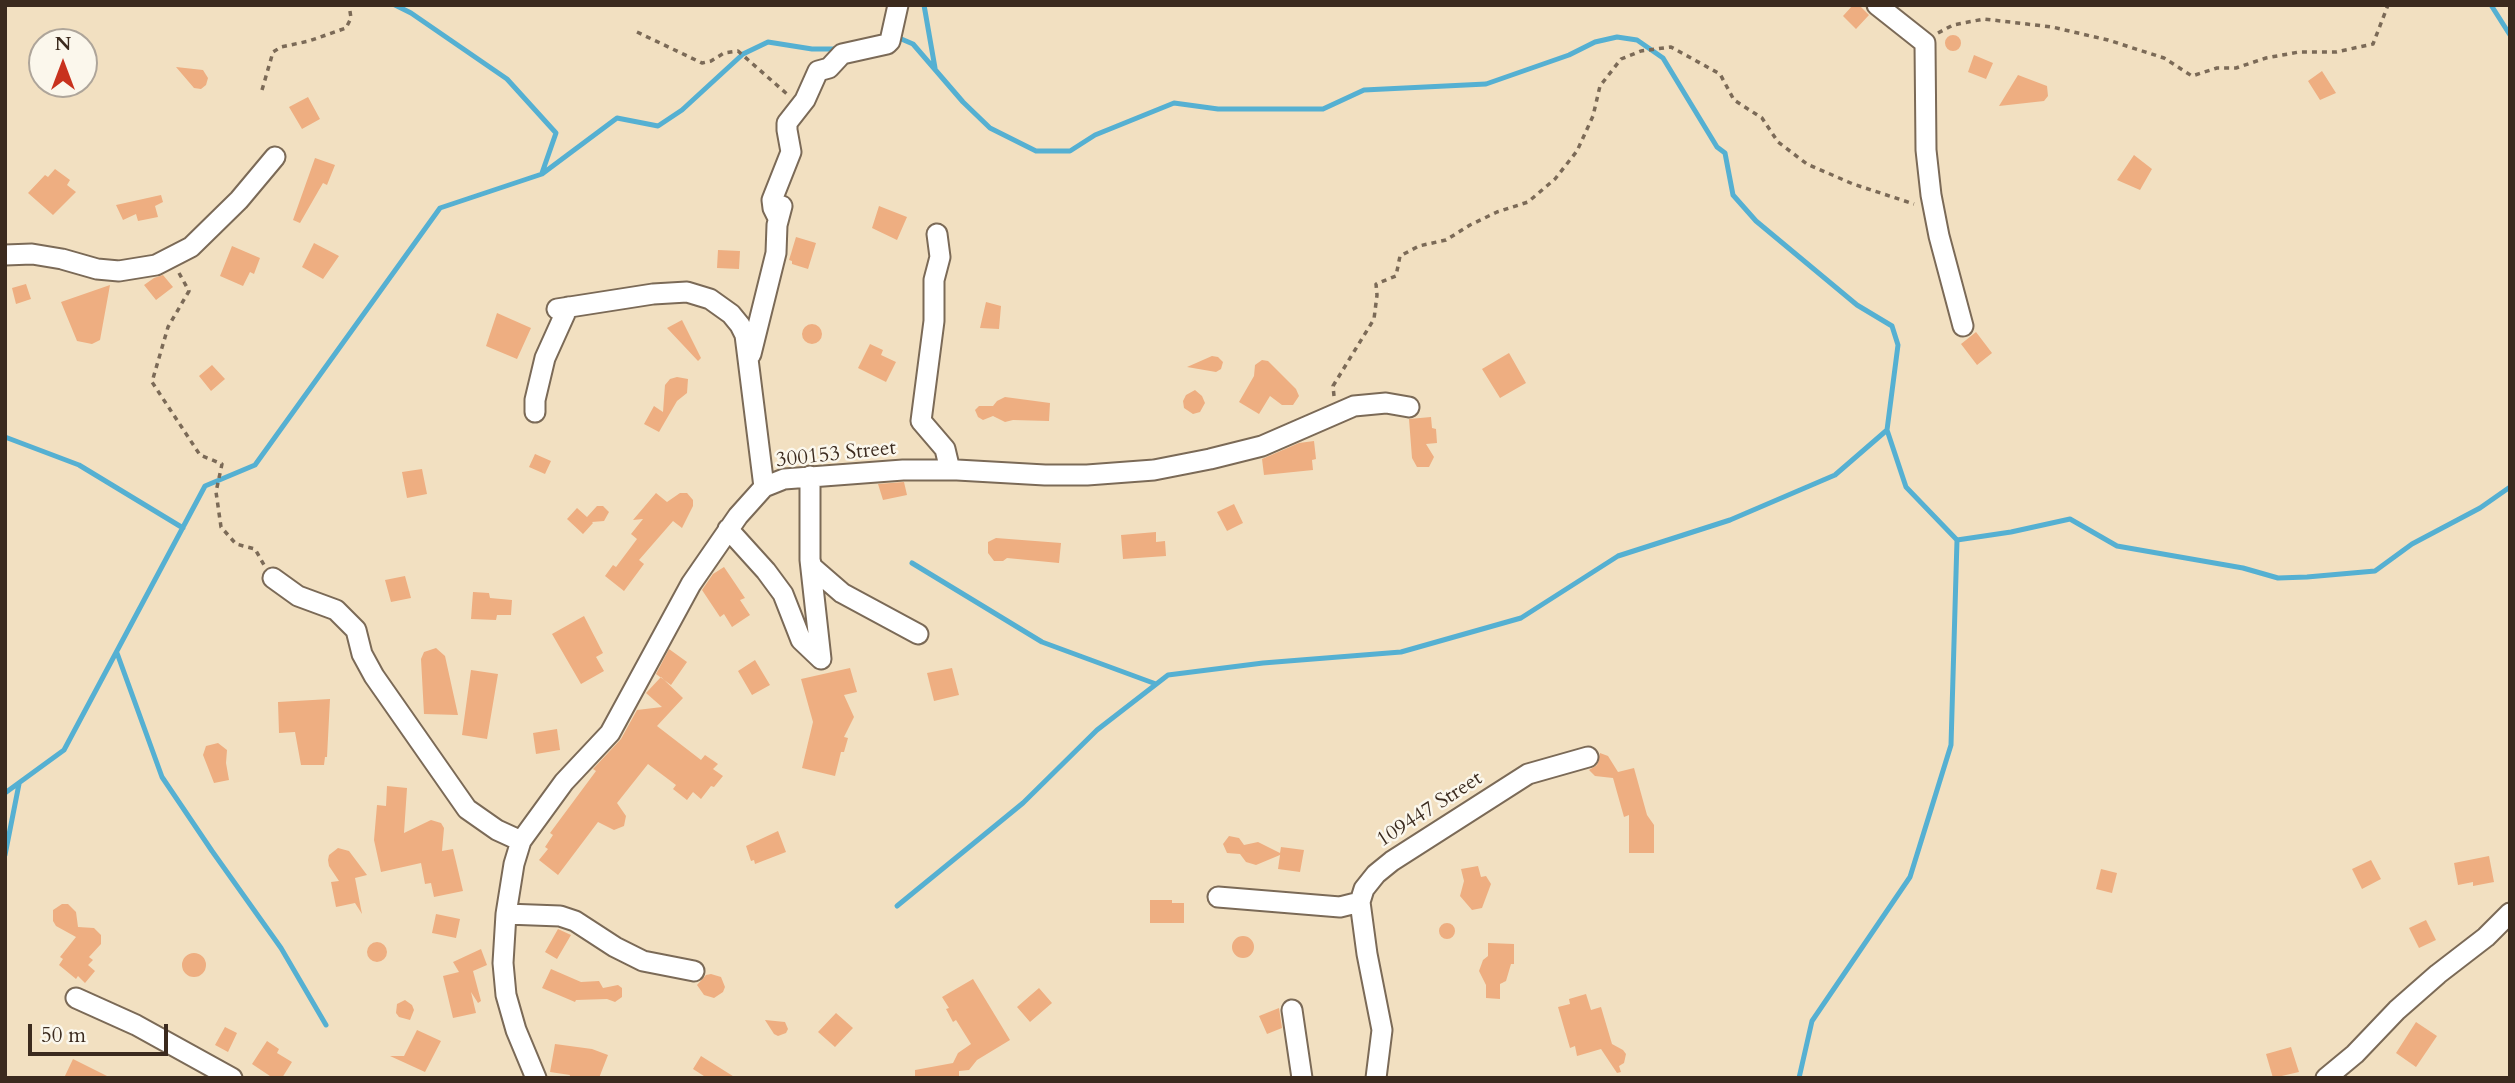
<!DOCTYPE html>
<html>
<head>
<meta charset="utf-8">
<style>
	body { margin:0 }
	#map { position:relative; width:2515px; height:1083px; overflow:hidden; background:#f2e0c1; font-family:Cardo,serif }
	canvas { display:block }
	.frame { position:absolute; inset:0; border:7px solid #3b2a1e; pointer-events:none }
	.north { position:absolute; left:28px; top:28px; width:70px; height:70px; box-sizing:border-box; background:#fbf7ec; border:2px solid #aea59a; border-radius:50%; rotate:0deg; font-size:19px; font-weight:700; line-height:28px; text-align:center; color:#3b2a1e }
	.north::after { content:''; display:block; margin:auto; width:24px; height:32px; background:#c8321e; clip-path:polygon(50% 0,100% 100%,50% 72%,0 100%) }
	.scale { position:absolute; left:28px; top:1024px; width:140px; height:32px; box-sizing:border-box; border:4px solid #3b2a1e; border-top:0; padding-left:9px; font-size:21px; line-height:24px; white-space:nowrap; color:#3b2a1e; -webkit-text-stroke:5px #fbf7ec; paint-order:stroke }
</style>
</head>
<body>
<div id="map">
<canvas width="2515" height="1083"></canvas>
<div class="frame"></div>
<div class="north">N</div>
<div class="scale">50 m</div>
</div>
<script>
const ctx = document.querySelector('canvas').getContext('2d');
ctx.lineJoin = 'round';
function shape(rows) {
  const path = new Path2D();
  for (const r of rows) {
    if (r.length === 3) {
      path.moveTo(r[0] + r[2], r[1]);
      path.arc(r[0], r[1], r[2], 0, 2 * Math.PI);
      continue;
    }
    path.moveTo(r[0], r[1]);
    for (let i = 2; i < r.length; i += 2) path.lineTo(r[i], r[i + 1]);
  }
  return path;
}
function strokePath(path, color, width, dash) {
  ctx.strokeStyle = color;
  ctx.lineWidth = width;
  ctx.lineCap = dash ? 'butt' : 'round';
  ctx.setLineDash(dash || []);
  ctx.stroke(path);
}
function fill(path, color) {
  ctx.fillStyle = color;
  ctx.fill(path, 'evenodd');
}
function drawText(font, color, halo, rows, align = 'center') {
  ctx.font = font + ' Cardo,serif';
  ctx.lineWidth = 5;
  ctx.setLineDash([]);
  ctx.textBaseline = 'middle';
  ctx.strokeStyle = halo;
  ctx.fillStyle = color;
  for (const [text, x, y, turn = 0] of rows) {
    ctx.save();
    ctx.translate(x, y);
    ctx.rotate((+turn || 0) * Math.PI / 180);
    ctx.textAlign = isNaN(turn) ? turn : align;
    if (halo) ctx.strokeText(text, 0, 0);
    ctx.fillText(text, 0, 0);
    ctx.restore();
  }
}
const stream = shape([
	[395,5,411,13,507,79,556,133,542,173],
	[924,5,935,68],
	[2491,5,2510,35],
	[894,40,899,38,913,44,963,102,990,128,1036,151,1070,151,1095,135,1174,103,1218,109,1323,109,1364,90,1486,84,1569,55,1595,42,1617,37,1637,40,1663,58,1717,147,1725,153,1733,195,1756,221,1857,305,1892,326,1898,345,1887,430,1906,487,1957,540,2011,532,2070,519,2117,546,2243,568,2278,578,2307,577,2375,571,2412,544,2480,508,2510,487],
	[5,437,79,465,183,528],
	[912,563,1042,642,1156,684],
	[117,653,162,777,212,851,281,948,326,1025],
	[5,793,64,750,205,486,255,465,440,208,542,174,617,118,658,126,682,110,743,54,768,42,812,49,840,49],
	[5,855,19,784],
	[897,906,1023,803,1097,730,1168,675,1263,663,1401,652,1521,618,1618,556,1730,520,1835,475,1887,430],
	[1799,1078,1812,1021,1910,877,1951,745,1957,540]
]);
const building = shape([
	[1853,5,1859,5,1869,15,1856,29,1843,16],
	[1953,43,8],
	[1974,55,1993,63,1986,79,1968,72],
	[176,67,203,70,208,78,206,85,201,89,194,88],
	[2322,71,2336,93,2320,100,2308,81],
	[2018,75,2047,86,2048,96,2044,101,1999,106],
	[308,97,320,119,302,129,289,107],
	[2134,155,2152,169,2140,190,2117,180],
	[315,158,335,165,327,185,323,183,300,223,293,220],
	[55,169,70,180,67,185,76,192,53,215,28,193,45,175,48,177],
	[161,195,163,202,155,206,158,217,138,221,136,214,123,220,116,205],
	[879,206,907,217,897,240,872,228],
	[796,237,816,243,808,269,792,264,792,261,789,260],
	[314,243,339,256,323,279,302,267],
	[232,246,260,258,254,274,250,272,243,286,220,276],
	[718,250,740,251,739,269,717,268],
	[163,275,173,287,156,300,144,285,154,278],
	[26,284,31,299,16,304,12,288],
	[110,285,100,340,92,344,77,341,61,302],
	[986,302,1001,306,999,329,980,328],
	[497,313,531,328,517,359,486,346],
	[682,320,701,358,698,361,667,328],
	[812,334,10],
	[1976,332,1992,353,1977,365,1961,344],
	[870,344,883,350,881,355,896,362,886,382,858,368],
	[1509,353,1526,383,1500,398,1482,369],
	[1212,356,1218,357,1223,362,1221,369,1216,372,1187,367],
	[1262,360,1268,361,1296,389,1299,396,1293,405,1282,405,1270,396,1259,414,1239,402,1254,376,1255,365],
	[212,365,225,379,211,391,199,376],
	[677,377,688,379,687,393,677,401,659,432,644,424,654,406,663,412,665,385,670,379],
	[1195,390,1202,396,1205,403,1200,412,1193,414,1184,408,1183,401,1186,395],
	[1005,397,1050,403,1049,421,1013,420,1005,422,993,416,983,420,978,417,975,410,979,406,993,406,997,401],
	[1431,417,1432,428,1436,429,1437,443,1426,444,1434,457,1429,467,1417,467,1412,458,1409,419],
	[1314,441,1316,459,1312,460,1313,470,1264,475,1262,459,1299,443],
	[535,454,551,461,545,474,529,467],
	[422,469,427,494,407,498,402,472],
	[904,482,907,495,883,500,878,484],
	[656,493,667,502,680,493,687,493,693,500,693,506,682,528,673,521,639,560,644,564,624,591,605,576,613,565,616,567,637,539,631,534,643,519,633,520],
	[1234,504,1243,523,1227,531,1217,512],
	[597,506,603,506,609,512,604,521,592,522,593,523,583,534,567,519,577,508,587,517],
	[1156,532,1156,542,1165,541,1166,556,1123,559,1121,535],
	[996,538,1061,543,1059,563,1007,558,1003,561,994,561,988,553,988,542],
	[724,567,745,598,740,600,750,615,732,627,724,614,720,617,702,590,713,574],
	[405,576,411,598,391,602,385,580],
	[473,592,489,593,490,598,512,600,511,615,497,615,496,620,471,619],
	[584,616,603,653,596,657,604,671,581,684,552,634],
	[436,648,445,656,458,715,424,714,421,659,424,652],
	[669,649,687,662,671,685,656,674],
	[755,660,770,685,752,695,738,671],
	[850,668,857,692,844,695,854,717,844,737,848,738,844,752,841,752,835,776,802,768,813,722,801,679],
	[952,668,959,695,934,701,927,673],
	[471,670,498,674,487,739,462,735],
	[661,677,683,698,657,726,701,760,705,755,718,764,713,769,723,776,714,787,711,786,701,799,693,792,687,800,673,789,676,785,648,764,617,803,626,816,624,826,614,830,598,822,558,875,539,860,548,849,545,847,553,835,550,833,596,771,593,769,621,739,637,710,662,707,646,693],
	[330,699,327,757,325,757,324,765,301,765,295,732,279,733,278,702],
	[557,729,560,750,536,754,533,733],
	[218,743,227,750,226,763,229,780,214,783,203,755,206,746],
	[1600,753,1608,756,1618,772,1634,768,1647,815,1654,825,1654,853,1629,853,1629,815,1624,817,1613,778,1595,776,1589,770,1597,765],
	[387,786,407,788,404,833,431,820,441,823,444,828,442,851,453,849,463,891,434,897,431,883,425,884,421,863,381,872,374,840,377,805,386,806],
	[778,831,786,852,755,864,754,860,751,861,746,846],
	[1229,836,1239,838,1244,845,1258,842,1280,853,1281,847,1304,850,1300,872,1278,869,1280,855,1256,865,1246,862,1240,854,1227,853,1223,844],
	[338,848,349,851,367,875,355,878,362,914,355,903,336,907,331,882,339,881,329,866,328,860,329,855],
	[2489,856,2494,882,2473,886,2473,882,2458,885,2454,863],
	[2371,860,2381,879,2362,889,2352,869],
	[1478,866,1481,877,1486,876,1491,884,1482,908,1472,910,1460,896,1464,881,1461,869],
	[2101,869,2117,873,2112,893,2096,889],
	[1150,900,1172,900,1172,903,1184,903,1184,923,1150,923],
	[62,904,68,904,76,912,78,927,94,928,101,935,101,944,89,957,93,960,88,965,95,971,85,983,78,976,76,979,59,965,63,959,60,957,76,937,56,926,53,921,53,910],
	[436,914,460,919,456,938,432,933],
	[2426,920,2436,940,2419,948,2409,928],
	[1447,931,8],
	[558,929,571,935,557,959,545,952],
	[1243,947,11],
	[377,952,10],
	[1488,943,1514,944,1514,964,1511,964,1506,981,1500,984,1500,999,1486,998,1486,985,1479,971,1483,960,1488,956],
	[481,949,487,965,473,971,481,1001,478,1003,471,992,476,1013,453,1018,443,976,459,972,453,962],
	[194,965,12],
	[551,969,581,982,599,981,603,988,618,985,622,988,622,997,615,1002,607,999,576,1000,575,1002,542,988],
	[711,974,721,977,725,987,723,992,714,998,704,995,697,985,706,975],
	[973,979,1010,1040,977,1060,969,1070,959,1071,959,1078,915,1078,915,1070,953,1063,958,1053,971,1044,956,1020,953,1022,946,1009,949,1008,942,997],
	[1039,988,1052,1003,1030,1022,1017,1007],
	[1586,994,1591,1010,1601,1007,1612,1044,1623,1050,1626,1054,1624,1063,1619,1066,1621,1072,1617,1073,1601,1049,1577,1056,1575,1046,1570,1048,1558,1007,1570,1004,1569,999],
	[405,1000,412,1005,414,1010,410,1020,399,1017,396,1013,397,1004],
	[1279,1008,1282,1028,1267,1034,1259,1016],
	[836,1013,853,1028,835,1047,818,1032],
	[765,1020,785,1022,788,1029,786,1033,778,1036,774,1034],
	[2416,1022,2437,1036,2416,1067,2396,1053],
	[225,1027,237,1033,228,1052,215,1045],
	[417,1030,441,1041,425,1072,390,1056,404,1056],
	[267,1041,279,1049,277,1053,292,1062,282,1078,273,1078,252,1064],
	[555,1044,592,1049,608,1055,599,1078,569,1078,570,1075,550,1072],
	[2291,1047,2299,1072,2273,1078,2266,1054],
	[701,1056,736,1078,707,1078,693,1069],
	[73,1059,111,1078,64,1078]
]);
const path = shape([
	[637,32,702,63,711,61,724,53,738,51,787,94],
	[1938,33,1953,25,1984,19,2052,27,2108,40,2164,58,2192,76,2217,68,2236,68,2266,58,2299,52,2336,52,2373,44,2388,5],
	[262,90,273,52,281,47,309,41,346,28,351,18,349,5],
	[179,273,189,291,168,327,152,382,200,455,222,464,216,492,221,527,236,544,255,549,264,565],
	[1334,396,1333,386,1374,319,1377,295,1376,284,1396,276,1400,256,1419,246,1446,240,1470,225,1497,212,1528,202,1555,179,1577,151,1593,116,1600,86,1621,59,1641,51,1671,47,1720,74,1734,100,1762,118,1778,142,1807,164,1853,184,1914,204]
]);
const minor = shape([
	[1877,5,1925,43,1926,150,1931,195,1939,236,1963,326],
	[778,218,773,208,772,200,791,152,787,130,787,123,805,100,818,71,829,68,842,54,887,44,890,41,898,5],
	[937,234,940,257,934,280,934,321,921,421,945,449,950,470],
	[5,255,32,254,62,259,97,269,119,271,156,265,191,247,239,200,275,157],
	[557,309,653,294,687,292,710,299,731,314,740,325,745,335,764,487],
	[751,354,776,253,777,225,782,206],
	[535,412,535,400,545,358,568,307],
	[810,476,810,560,812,567,842,593,918,634],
	[728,529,766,571,783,594,801,640,821,659,810,560],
	[273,578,298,596,336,610,356,630,362,654,374,676,467,809,497,830,521,841],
	[1218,897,1340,907,1360,902],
	[506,914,560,916,575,921,615,947,643,961,694,971],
	[76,998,136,1025,232,1078],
	[1292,1010,1302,1078],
	[536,1078,516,1030,506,995,503,963,506,914,514,864,521,841,564,782,610,733,691,584,738,516,764,487,784,479,903,470,957,470,1045,475,1087,475,1154,470,1210,459,1262,446,1354,406,1386,403,1409,407],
	[1376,1078,1382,1030,1367,954,1360,902,1364,889,1376,874,1392,861,1528,774,1588,757],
	[2326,1078,2355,1054,2397,1010,2438,974,2486,937,2510,913]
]);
const streetNames = [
	["300153 Street",836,455,-6],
	["109447 Street",1430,810,-33]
];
strokePath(stream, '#55b0d2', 5);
fill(building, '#eeae81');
strokePath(minor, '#7b6a57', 23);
strokePath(path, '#7b6a57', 3.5, [5, 5]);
strokePath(minor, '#fff', 19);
drawText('21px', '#3b2a1e', '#fbf7ec', streetNames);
</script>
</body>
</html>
